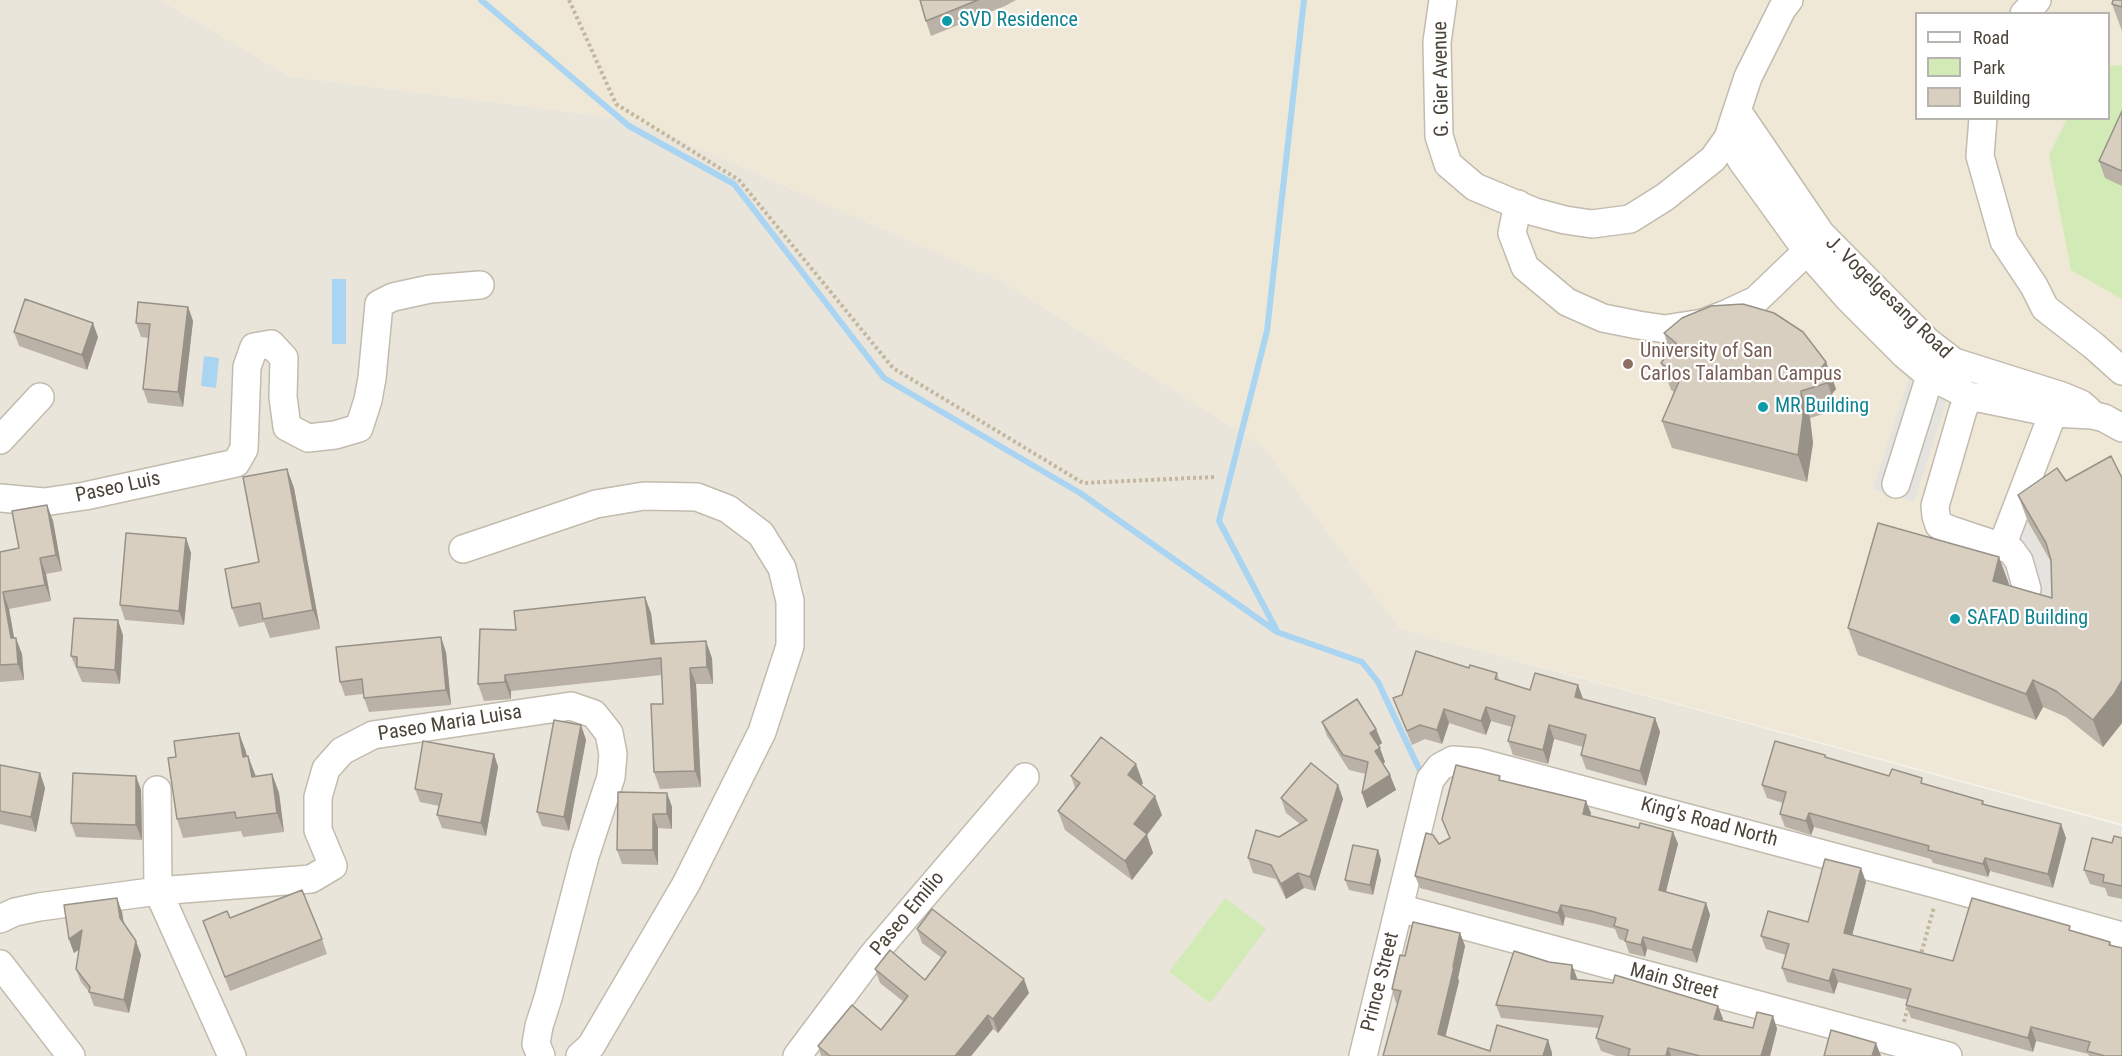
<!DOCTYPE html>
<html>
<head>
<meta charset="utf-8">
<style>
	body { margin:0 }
	#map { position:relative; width:2122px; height:1056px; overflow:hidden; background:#f6f3ec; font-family:"Roboto Condensed",sans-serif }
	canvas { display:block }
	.legend { position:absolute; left:1915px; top:12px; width:195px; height:108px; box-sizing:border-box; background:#fff; border:2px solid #b7b4b0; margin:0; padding:8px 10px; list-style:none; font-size:18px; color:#4b4439 }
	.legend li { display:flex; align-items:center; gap:12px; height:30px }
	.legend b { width:30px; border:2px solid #b7b4b0 }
</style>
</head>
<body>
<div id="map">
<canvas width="2122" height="1056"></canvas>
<ul class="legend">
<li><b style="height:8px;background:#fff"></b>Road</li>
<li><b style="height:16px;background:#d2eab5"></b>Park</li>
<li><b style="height:16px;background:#d8cfc1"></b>Building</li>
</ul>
</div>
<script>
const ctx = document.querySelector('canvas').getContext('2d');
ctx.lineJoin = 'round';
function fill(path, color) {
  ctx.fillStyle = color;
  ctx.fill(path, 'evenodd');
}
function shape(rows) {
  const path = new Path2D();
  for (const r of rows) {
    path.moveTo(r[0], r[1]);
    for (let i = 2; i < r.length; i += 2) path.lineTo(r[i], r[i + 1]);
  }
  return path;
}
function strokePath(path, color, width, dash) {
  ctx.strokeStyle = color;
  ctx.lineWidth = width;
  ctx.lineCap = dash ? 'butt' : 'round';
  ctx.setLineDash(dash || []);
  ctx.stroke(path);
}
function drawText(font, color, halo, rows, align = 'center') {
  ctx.font = font + ' "Roboto Condensed",sans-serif';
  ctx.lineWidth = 4.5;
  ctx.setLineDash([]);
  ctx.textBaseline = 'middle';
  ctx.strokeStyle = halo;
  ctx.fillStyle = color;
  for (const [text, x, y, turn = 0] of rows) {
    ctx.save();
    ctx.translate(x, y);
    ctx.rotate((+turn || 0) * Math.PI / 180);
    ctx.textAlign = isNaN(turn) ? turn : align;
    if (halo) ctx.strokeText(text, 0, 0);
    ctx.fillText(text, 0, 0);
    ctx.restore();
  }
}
const residential = shape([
	[0,0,161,0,289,76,635,120,1002,281,1264,447,1401,629,2122,826,2122,1056,0,1056]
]);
const education = shape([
	[161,0,2122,0,2122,824,1401,629,1264,447,1002,281,635,120,289,76],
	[1916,14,2108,14,2108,118,1916,118]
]);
const green = shape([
	[2122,65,2122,299,2071,270,2049,155,2067,119,2108,118,2109,66],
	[1225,898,1266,929,1210,1003,1169,972]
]);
const parking = shape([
	[1909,378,1950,391,1914,502,1873,489],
	[2027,523,2056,570,2062,602,2003,608,2009,584,1986,577,1997,541]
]);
const water = shape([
	[332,279,346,279,346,344,332,344],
	[204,356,219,358,216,388,201,386]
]);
const stream = shape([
	[481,0,629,126,734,184,884,378,1080,493,1277,632,1362,662,1378,682,1422,775],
	[1277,631,1219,521,1267,331,1304,0]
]);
const path = shape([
	[569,0,616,104,739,180,893,368,1083,483,1214,477],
	[1920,958,1934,907],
	[1904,1022,1909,1003]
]);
const minor = shape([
	[1443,0,1437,42,1439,136,1448,164,1475,187,1535,212,1565,220,1592,224,1630,219,1665,197,1713,159,1728,138,1748,77,1782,9,1789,0],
	[2024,14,2037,0],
	[1738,112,1821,234,1928,342,1954,362,2062,396,2081,404,2088,410],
	[1983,118,1980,156,2004,241,2034,286,2045,308,2094,346,2122,371],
	[1728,138,1742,161,1807,251,1849,299,1905,355,1930,376,1969,396,2053,413,2092,415,2104,418,2122,428],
	[1518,204,1512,233,1525,267,1567,302,1603,318,1638,325,1665,329,1703,323,1726,314,1756,300,1807,251],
	[1969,396,1963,410,1935,506,1936,516,1939,525,1951,530,2011,550,2019,561,2027,589],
	[0,440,40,397],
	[1896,484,1930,376],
	[0,498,44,502,85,496,236,463,244,449,247,367,254,347,271,344,284,358,283,397,287,427,308,438,335,435,359,428,368,400,372,378,379,304,393,297,430,289,480,285],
	[2002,546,2053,413,2062,397],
	[463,549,596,504,644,496,697,497,728,509,761,534,782,568,790,601,790,646,762,732,686,884,591,1046,580,1056],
	[157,790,158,891,232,1056],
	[1399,908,1948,1056],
	[0,919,15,912,39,907,158,891,311,879,333,866,318,830,318,797,326,769,342,751,373,735,571,706,594,714,609,733,613,754,611,777,585,856,548,998,539,1026,536,1044,541,1056],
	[0,964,71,1056],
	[797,1056,872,956,1025,777],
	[1363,1056,1430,780,1440,767,1453,760,1478,762,1939,885,2122,936]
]);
const wall = shape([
	[920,0,1016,0,1005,6,931,36,926,21],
	[2122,0,2122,31,2112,4],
	[2122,111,2122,186,2105,178,2099,161],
	[188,307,193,321,183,407,148,403,143,389,149,338,141,337,136,323],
	[14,332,98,337,87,370,19,346],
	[1664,333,1826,362,1836,389,1832,394,1837,410,1810,418,1813,443,1807,482,1672,448,1662,421,1674,392,1671,390,1661,363,1670,351],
	[287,469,294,488,320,629,270,638,264,622,239,627,232,608,259,562],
	[2122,478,2122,723,2103,747,2066,717,2043,707,2036,720,1858,655,1848,628,2009,584,2009,586,2052,598,2051,562,2028,522,2018,495,2066,481],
	[47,505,53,521,62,571,46,574,51,601,9,609,14,638,22,654,24,680,0,682,0,552,19,548],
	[186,538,191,553,184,625,125,620,120,605],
	[651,613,655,644,712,658,713,684,696,684,701,787,660,789,654,772,663,704,662,675,511,691,511,699,484,701,478,684,516,630],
	[123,635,120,684,82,682,71,656],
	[446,652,451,705,369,712,364,698,363,694,345,696,340,682],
	[1469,668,1497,673,1499,680,1530,690,1578,685,1583,699,1655,718,1660,732,1646,786,1586,769,1581,755,1583,747,1554,739,1548,764,1513,755,1508,741,1512,727,1491,721,1486,735,1449,723,1442,744,1425,739,1412,745,1393,698],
	[1322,722,1376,729,1382,743,1378,746,1385,762,1383,764,1390,775,1396,790,1367,808,1362,793,1366,774,1349,770,1327,736],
	[581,725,586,740,569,831,542,826,537,812],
	[239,733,247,756,248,756,256,776,272,774,279,793,284,832,243,837,241,831,183,838,177,819,176,757],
	[494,754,498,767,486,836,442,828,437,815,439,806,420,802,415,789],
	[1827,758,1889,776,1924,784,1983,801,1984,804,2061,824,2066,838,2053,888,1990,871,1988,877,1933,863,1931,859,1814,827,1811,835,1785,827,1780,814,1783,803,1767,798,1762,785],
	[0,765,40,773,45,788,36,832,0,824],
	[136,776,141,790,142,840,76,837,71,823],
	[1071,776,1143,783,1141,786,1162,815,1147,835,1153,853,1132,880,1065,830,1058,811,1075,788],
	[1502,780,1591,813,1590,816,1639,828,1673,832,1678,844,1666,892,1706,903,1710,915,1697,963,1647,949,1645,957,1629,953,1625,941,1619,939,1615,929,1596,924,1565,917,1563,926,1420,888,1415,876,1439,844,1449,838],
	[1338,785,1343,799,1315,891,1304,888,1286,899,1276,879,1253,873,1248,858,1300,824,1286,813,1281,798],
	[667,793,672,807,672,829,658,828,658,865,622,864,617,850],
	[2122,838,2122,899,2108,896,2105,888,2090,884,2084,870,2112,843],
	[1378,850,1381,860,1373,895,1349,890,1345,880],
	[1866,882,1852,935,1953,961,2072,931,2110,942,2112,946,2122,1056,2089,1056,2088,1054,2036,1041,2033,1052,1911,1018,1906,1005,1908,1000,1838,982,1834,994,1787,982,1782,968,1786,955,1766,949,1761,936,1808,922],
	[122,912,124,924,141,955,129,1013,94,1006,89,992,81,982,76,969,79,949,74,953,69,939],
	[230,918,322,939,327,954,230,991,203,921],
	[917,929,1029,993,998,1033,993,1029,971,1056,821,1056,818,1046,881,1030,904,1002,880,983,875,969,925,980,942,958,922,943],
	[1460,933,1465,946,1458,978,1459,981,1445,1036,1490,1051,1548,1040,1552,1053,1552,1056,1383,1056,1398,1003,1396,1003,1392,989,1405,956],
	[1549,962,1572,965,1577,979,1718,1006,1723,1019,1722,1020,1753,1028,1773,1016,1777,1029,1770,1056,1616,1056,1601,1051,1596,1038,1599,1028,1501,1018,1496,1005]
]);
const shadedWall = shape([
	[188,307,193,321,183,407,178,392],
	[93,323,98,337,87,370,82,355],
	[1826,362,1836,389,1832,394,1837,410,1822,367],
	[1801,391,1810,418,1813,443,1807,482,1798,455],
	[287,469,294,488,320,629,313,610],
	[47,505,53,521,62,571,56,555],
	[186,538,191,553,184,625,179,611],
	[1999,557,2009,584,2003,608,1993,581],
	[40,558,46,574,51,601,45,585],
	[3,592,9,609,17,654,11,638],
	[645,597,651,613,657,660,651,644],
	[118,620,123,635,120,684,115,670],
	[441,637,446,652,451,705,446,690],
	[16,638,22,654,24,680,18,664],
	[706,641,712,658,713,684,707,667],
	[690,668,696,684,701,787,695,771],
	[505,675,511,691,511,699,505,682],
	[2033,680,2043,707,2036,720,2026,694],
	[2122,680,2122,723,2103,747,2093,720],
	[1578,685,1583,699,1575,697],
	[1486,707,1491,721,1486,735,1481,721],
	[1444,709,1449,723,1442,744,1437,730],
	[1655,718,1660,732,1646,786,1640,771],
	[581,725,586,740,569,831,564,817],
	[1549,725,1554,739,1548,764,1543,750],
	[1376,729,1382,743,1376,748,1370,733],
	[239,733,246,752,250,776,243,757],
	[1380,748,1385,762,1380,766,1375,751],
	[494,754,498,767,486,836,481,823],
	[248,756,255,775,258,796,252,777],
	[1136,764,1143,783,1135,794,1128,775],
	[40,773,45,788,36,832,31,817],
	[272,774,279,793,284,832,277,813],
	[1390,775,1396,790,1367,808,1362,793],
	[136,776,141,790,142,840,136,825],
	[1338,785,1343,799,1315,891,1310,877],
	[667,793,672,807,672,829,667,814],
	[1155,796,1162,815,1147,835,1153,853,1132,880,1125,861,1134,824],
	[1586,801,1591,813,1587,826,1583,814],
	[1809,813,1814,827,1811,835,1806,821],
	[653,814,658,828,658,865,653,850],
	[2061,824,2066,838,2053,888,2048,874],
	[1673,832,1678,844,1663,902,1659,890],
	[1378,850,1381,860,1373,895,1370,885],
	[1985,858,1990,871,1988,877,1983,864],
	[1861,868,1866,882,1849,947,1844,933],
	[1298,873,1304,888,1286,899,1281,884],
	[117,898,122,912,125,932,120,918],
	[1706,903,1710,915,1697,963,1692,950],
	[1561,905,1565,917,1563,926,1558,913],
	[82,930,87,944,74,953,69,939],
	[1460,933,1465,946,1458,978,1459,981,1443,1047,1438,1034],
	[1643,937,1647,949,1645,957,1641,945],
	[136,941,141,955,129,1013,124,1000],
	[1572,965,1577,978,1575,992,1571,979],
	[1833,969,1838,982,1834,994,1829,981],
	[1024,979,1029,993,998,1033,993,1019],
	[1718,1006,1723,1019,1719,1032,1714,1019],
	[988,1015,993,1029,971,1056,955,1056],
	[1773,1016,1777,1029,1770,1056,1761,1056],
	[2031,1027,2036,1041,2033,1052,2028,1038],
	[1548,1040,1552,1053,1552,1056,1543,1056],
	[1876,1043,1881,1056,1872,1056],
	[1668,1048,1671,1056,1666,1056]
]);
const building = shape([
	[920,0,978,0,926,21,920,0],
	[2113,0,2122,0,2122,7,2112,4,2113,0],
	[2122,111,2122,171,2099,161,2122,111],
	[25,299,93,323,82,355,14,332,25,299],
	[138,302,188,307,178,392,143,389,150,324,136,323,138,302],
	[1743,304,1774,313,1803,332,1826,362,1822,367,1827,383,1801,391,1803,416,1798,455,1662,421,1681,377,1661,363,1676,343,1664,333,1682,318,1711,306,1743,304],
	[2111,456,2122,478,2122,680,2114,694,2093,720,2056,691,2033,680,2026,694,1848,628,1878,523,1999,557,1993,581,2052,598,2051,560,2046,543,2018,495,2057,468,2066,481,2111,456],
	[287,469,313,610,263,619,260,603,232,608,225,569,259,562,243,477,287,469],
	[47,505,56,555,40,558,45,585,3,592,11,638,16,638,18,664,0,665,0,552,19,548,12,511,47,505],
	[126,533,186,538,179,611,120,605,126,533],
	[645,597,651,644,706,641,707,667,690,668,695,771,654,772,651,704,663,704,661,658,505,675,505,682,478,684,480,629,516,630,514,611,645,597],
	[74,618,118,620,115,670,77,667,77,657,71,656,74,618],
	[441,637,446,690,364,698,362,679,340,682,336,647,441,637],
	[1416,651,1469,668,1470,665,1497,673,1495,679,1530,690,1535,673,1578,685,1575,697,1655,718,1640,771,1581,755,1586,735,1549,725,1543,750,1508,741,1515,716,1486,707,1481,721,1444,709,1437,730,1420,725,1407,731,1393,698,1402,695,1416,651],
	[1357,699,1376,729,1370,733,1380,748,1375,751,1390,775,1362,793,1368,762,1343,755,1322,722,1357,699],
	[554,720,581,725,564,817,537,812,554,720],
	[239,733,243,757,248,756,252,777,272,774,277,813,236,818,235,812,177,819,168,758,176,757,174,741,239,733],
	[1101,737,1136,764,1128,775,1155,796,1134,824,1147,834,1125,861,1058,811,1080,783,1071,776,1101,737],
	[423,741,494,754,481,823,437,815,442,794,415,789,423,741],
	[1775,741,1825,755,1825,757,1889,776,1892,769,1922,778,1921,783,1983,801,1982,804,2061,824,2048,874,1985,858,1983,864,1928,850,1929,846,1809,813,1806,821,1780,814,1786,792,1762,785,1775,741],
	[1311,763,1338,785,1310,877,1298,873,1281,884,1271,865,1248,858,1256,830,1279,837,1307,820,1281,798,1311,763],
	[0,765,40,773,31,817,0,811,0,765],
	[1456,765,1500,776,1499,780,1586,801,1583,814,1639,828,1640,823,1673,832,1659,890,1706,903,1692,950,1643,937,1641,945,1625,941,1628,930,1614,926,1616,918,1591,911,1561,905,1558,913,1415,876,1426,833,1433,835,1439,844,1450,838,1442,819,1456,765],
	[73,773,136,776,136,825,71,823,73,773],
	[618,792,667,793,667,814,653,814,653,850,617,850,618,792],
	[2114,836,2122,838,2122,886,2103,882,2104,875,2084,870,2092,838,2112,843,2114,836],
	[1353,845,1378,850,1370,885,1345,880,1353,845],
	[1825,859,1861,868,1844,933,1953,961,1972,898,2070,926,2069,930,2110,942,2109,945,2122,948,2122,1056,2105,1056,2087,1051,2090,1042,2031,1027,2028,1038,1906,1005,1911,989,1833,969,1829,981,1782,968,1789,944,1761,936,1768,911,1808,922,1825,859],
	[302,890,322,939,225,977,203,921,227,911,230,918,302,890],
	[117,898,120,918,136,941,124,1000,89,992,90,987,76,969,82,930,69,939,64,905,117,898],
	[932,909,1024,979,993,1019,988,1015,955,1056,830,1056,818,1046,852,1005,881,1030,908,996,875,969,890,950,925,980,946,952,917,929,932,909],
	[1413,922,1460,933,1453,967,1454,967,1438,1034,1490,1051,1497,1025,1548,1040,1543,1056,1383,1056,1401,991,1392,989,1400,955,1405,956,1413,922],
	[1514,951,1549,962,1572,965,1571,979,1613,983,1615,975,1718,1006,1714,1019,1753,1028,1757,1012,1773,1016,1761,1056,1700,1056,1668,1048,1666,1056,1628,1056,1630,1049,1596,1038,1603,1016,1496,1005,1514,951],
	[1831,1030,1876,1043,1872,1056,1824,1056,1831,1030]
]);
const markers = [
	[947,21,6,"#0f9aa8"],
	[1628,364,6,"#8d6e63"],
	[1763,407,6,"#0f9aa8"],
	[1955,619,6,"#0f9aa8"]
];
const cultureNames = [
	["SVD Residence",959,21],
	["MR Building",1775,407],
	["SAFAD Building",1967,619]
];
const streetNames = [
	["G. Gier Avenue",1442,79,-91],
	["J. Vogelgesang Road",1888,298,44],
	["Paseo Luis",118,488,-12],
	["Paseo Maria Luisa",450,724,-9],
	["King's Road North",1709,823,15],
	["Paseo Emilio",908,914,-50],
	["Prince Street",1381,982,-76],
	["Main Street",1674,982,15]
];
const educationNames = [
	["University of San",1640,352],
	["Carlos Talamban Campus",1640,375]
];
fill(residential, '#eae5da');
fill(education, '#efe8d6');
fill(green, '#d2eab5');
fill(parking, '#e5e3e0');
fill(water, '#a9d4f2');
strokePath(stream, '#a9d4f2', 6);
strokePath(minor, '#c2bbae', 30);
strokePath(path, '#c4b79f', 4, [3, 3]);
strokePath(minor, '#fff', 27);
fill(wall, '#bab2a6');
fill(shadedWall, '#979187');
fill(building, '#d8cfc1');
strokePath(building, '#979187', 1.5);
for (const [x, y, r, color] of markers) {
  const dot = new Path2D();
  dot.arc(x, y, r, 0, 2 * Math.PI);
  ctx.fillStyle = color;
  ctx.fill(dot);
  strokePath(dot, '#fff', 2);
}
drawText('20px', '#0d838f', '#fff', cultureNames, 'left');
drawText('20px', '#4b4439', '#fff', streetNames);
drawText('20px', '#785e54', '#fff', educationNames, 'left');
</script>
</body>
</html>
